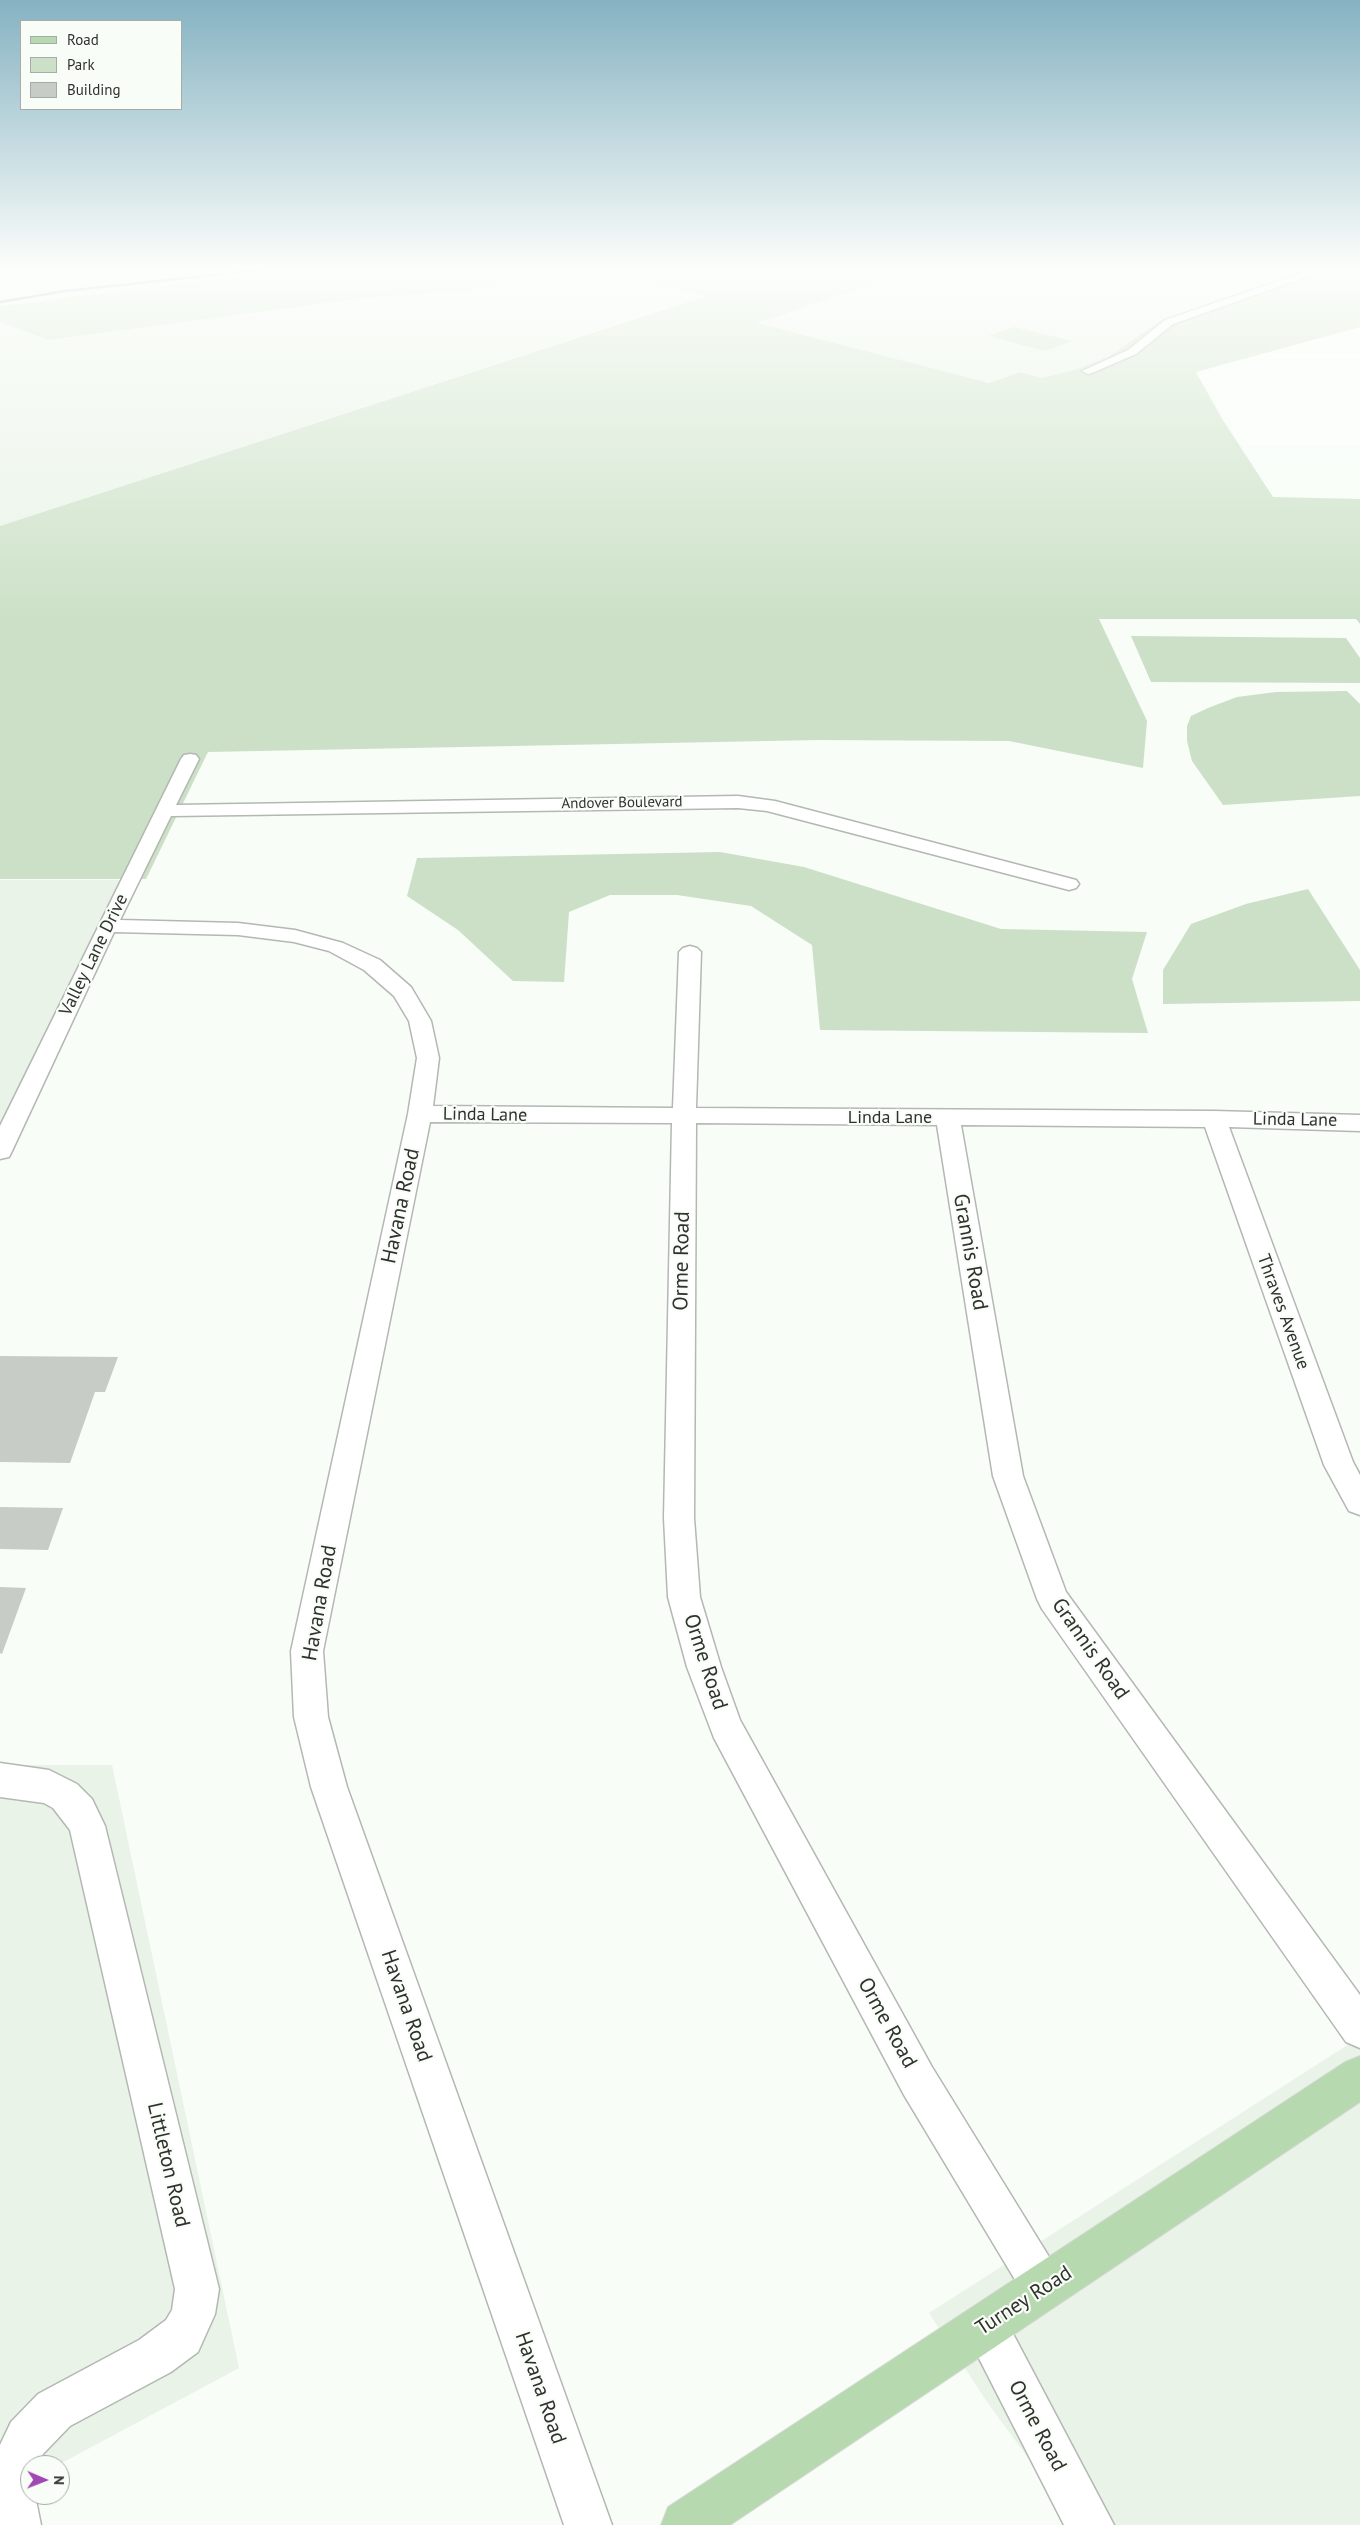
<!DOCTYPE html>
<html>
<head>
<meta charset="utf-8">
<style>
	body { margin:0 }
	#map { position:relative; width:1360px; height:2525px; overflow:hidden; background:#f8fdf7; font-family:"PT Sans",sans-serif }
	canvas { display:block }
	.legend { position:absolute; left:20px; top:20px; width:162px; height:90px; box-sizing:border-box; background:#f8fdf7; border:1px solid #a8aba7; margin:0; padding:6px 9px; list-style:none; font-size:15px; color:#30312f }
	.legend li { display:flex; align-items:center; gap:10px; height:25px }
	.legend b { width:25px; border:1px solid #a8aba7 }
	.north { position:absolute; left:20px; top:2455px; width:50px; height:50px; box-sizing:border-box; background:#f8fdf7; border:1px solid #a8aba7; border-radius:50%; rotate:91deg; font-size:14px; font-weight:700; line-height:20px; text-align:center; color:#30312f }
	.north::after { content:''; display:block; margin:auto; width:18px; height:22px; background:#a148b4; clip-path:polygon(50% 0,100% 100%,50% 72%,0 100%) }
</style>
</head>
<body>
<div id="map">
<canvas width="1360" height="2525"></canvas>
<ul class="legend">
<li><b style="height:6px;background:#b6d9af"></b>Road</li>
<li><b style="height:14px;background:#cbe0c6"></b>Park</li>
<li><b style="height:14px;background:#c8ccc7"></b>Building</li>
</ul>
<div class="north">N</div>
</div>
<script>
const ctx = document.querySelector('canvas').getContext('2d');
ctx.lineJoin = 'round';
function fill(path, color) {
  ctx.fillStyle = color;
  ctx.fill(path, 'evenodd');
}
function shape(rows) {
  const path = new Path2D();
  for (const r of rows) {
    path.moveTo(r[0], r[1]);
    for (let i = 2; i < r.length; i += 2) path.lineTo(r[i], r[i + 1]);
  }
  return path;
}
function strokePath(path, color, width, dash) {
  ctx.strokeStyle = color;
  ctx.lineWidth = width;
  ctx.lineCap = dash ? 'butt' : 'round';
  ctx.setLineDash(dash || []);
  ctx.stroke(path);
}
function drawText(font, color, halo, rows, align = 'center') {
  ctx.font = font + ' "PT Sans",sans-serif';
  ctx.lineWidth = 4.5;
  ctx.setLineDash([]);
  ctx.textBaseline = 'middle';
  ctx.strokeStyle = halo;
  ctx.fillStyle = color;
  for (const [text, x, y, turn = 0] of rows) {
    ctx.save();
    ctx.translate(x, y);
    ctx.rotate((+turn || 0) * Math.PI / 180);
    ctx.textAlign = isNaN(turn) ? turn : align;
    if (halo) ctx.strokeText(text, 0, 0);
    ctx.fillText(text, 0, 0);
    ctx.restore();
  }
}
const built = shape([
	[0,270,290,270,0,306],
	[556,270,593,270,707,295,0,526,0,322,48,340,356,299,473,290],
	[914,270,1305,270,1161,320,1108,357,1077,369,1042,378,1020,372,989,383,756,327,756,323],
	[0,880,130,880,0,1153],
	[0,1765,112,1765,239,2368,58,2465,30,2465,0,2496],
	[1360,2037,1360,2525,1077,2525,987,2402,929,2313]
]);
const green = shape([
	[290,270,556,270,473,290,356,299,48,340,0,322,0,306],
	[593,270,914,270,757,323,989,383,1020,372,1042,378,1077,369,1108,357,1161,320,1309,270,1360,270,1360,327,1196,372,1221,417,1273,497,1360,499,1360,624,1356,619,1099,619,1147,721,1143,768,1009,741,818,740,208,752,146,879,0,879,0,526,706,296],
	[1014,327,1073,341,1045,351,988,336],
	[1131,636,1346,638,1360,658,1360,683,1151,682],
	[1347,691,1360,704,1360,796,1223,805,1192,761,1187,741,1187,726,1191,716,1208,708,1237,697,1276,692],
	[720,852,804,867,1001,929,1147,932,1132,979,1148,1033,820,1030,812,945,751,906,677,895,610,895,569,912,564,982,513,981,458,930,407,896,417,858],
	[1308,889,1360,970,1360,1001,1163,1004,1163,970,1191,924,1246,904]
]);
const stream = shape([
	[0,302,65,291,261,270]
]);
const building = shape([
	[0,1356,118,1357,105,1392,95,1392,70,1463,0,1462],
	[0,1507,63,1508,48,1550,0,1549],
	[0,1587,26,1588,2,1654,0,1653]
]);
const minor = shape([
	[1311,270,1326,270,1173,324,1136,354,1092,373,1088,374,1082,371,1128,350,1165,320,1311,270],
	[190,754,196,755,199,759,176,805,738,796,775,801,1076,880,1079,884,1076,888,1069,890,767,811,738,808,171,816,120,920,238,923,295,930,343,943,380,960,411,987,431,1021,439,1058,433,1106,673,1108,679,952,683,948,690,946,697,948,701,952,696,1108,1214,1111,1360,1115,1360,1131,1229,1127,1353,1462,1360,1475,1360,1515,1349,1511,1324,1465,1205,1127,961,1125,1023,1476,1066,1592,1360,1995,1360,2048,1346,2042,1042,1609,1037,1599,993,1476,937,1125,696,1123,694,1518,700,1597,721,1667,740,1720,932,2067,1059,2273,1066,2288,1059,2303,1044,2310,1029,2303,904,2095,714,1738,687,1667,668,1597,664,1518,672,1123,430,1122,323,1651,328,1717,347,1787,612,2525,564,2525,311,1787,294,1717,291,1651,408,1114,417,1058,409,1021,394,996,364,970,329,951,294,942,238,935,114,932,12,1151,9,1157,0,1159,0,1126,181,759,184,755,190,754],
	[0,1763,49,1770,77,1784,92,1799,105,1826,219,2289,215,2314,198,2352,171,2372,70,2426,43,2454,38,2465,30,2465,30,2495,35,2495,41,2525,0,2525,0,2445,11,2422,38,2394,139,2340,166,2320,172,2310,175,2289,70,1830,53,1808,44,1803,0,1797,0,1763],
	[985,2305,1001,2311,1114,2525,1064,2525,963,2327,969,2311,985,2305]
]);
const major = shape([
	[1360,2056,1360,2102,730,2525,661,2525,668,2507,1345,2062,1360,2056]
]);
const farStreetnames = [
	["Andover Boulevard",622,803,-1]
];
const streetNames = [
	["Valley Lane Drive",94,955,-64],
	["Linda Lane",485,1115,1],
	["Linda Lane",890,1118],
	["Linda Lane",1295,1120,1],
	["Thraves Avenue",1283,1312,70]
];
const nearStreetnames = [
	["Havana Road",401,1206,-78],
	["Grannis Road",970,1252,80],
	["Orme Road",682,1261,-89],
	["Havana Road",320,1603,-80],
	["Grannis Road",1090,1649,55],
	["Orme Road",705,1662,72],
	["Havana Road",406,2006,71],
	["Orme Road",887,2023,61],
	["Littleton Road",168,2165,77],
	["Turney Road",1024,2301,-33],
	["Havana Road",540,2388,71],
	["Orme Road",1037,2426,62]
];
fill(built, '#e9f3e7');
fill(green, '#cbe0c6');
strokePath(stream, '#738a6f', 2.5);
fill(building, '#c8ccc7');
strokePath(minor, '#b3b8b3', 3);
strokePath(major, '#dadada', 2);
fill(minor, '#fff');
fill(major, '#b6d9af');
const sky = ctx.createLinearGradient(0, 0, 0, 624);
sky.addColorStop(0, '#85b2c2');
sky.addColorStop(0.43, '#fcfefb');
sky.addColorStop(1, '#fcfefb00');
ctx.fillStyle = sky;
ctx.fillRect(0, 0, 1360, 624);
drawText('15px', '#30312f', '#f8fdf7', farStreetnames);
drawText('18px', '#30312f', '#f8fdf7', streetNames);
drawText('21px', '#30312f', '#f8fdf7', nearStreetnames);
</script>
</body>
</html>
